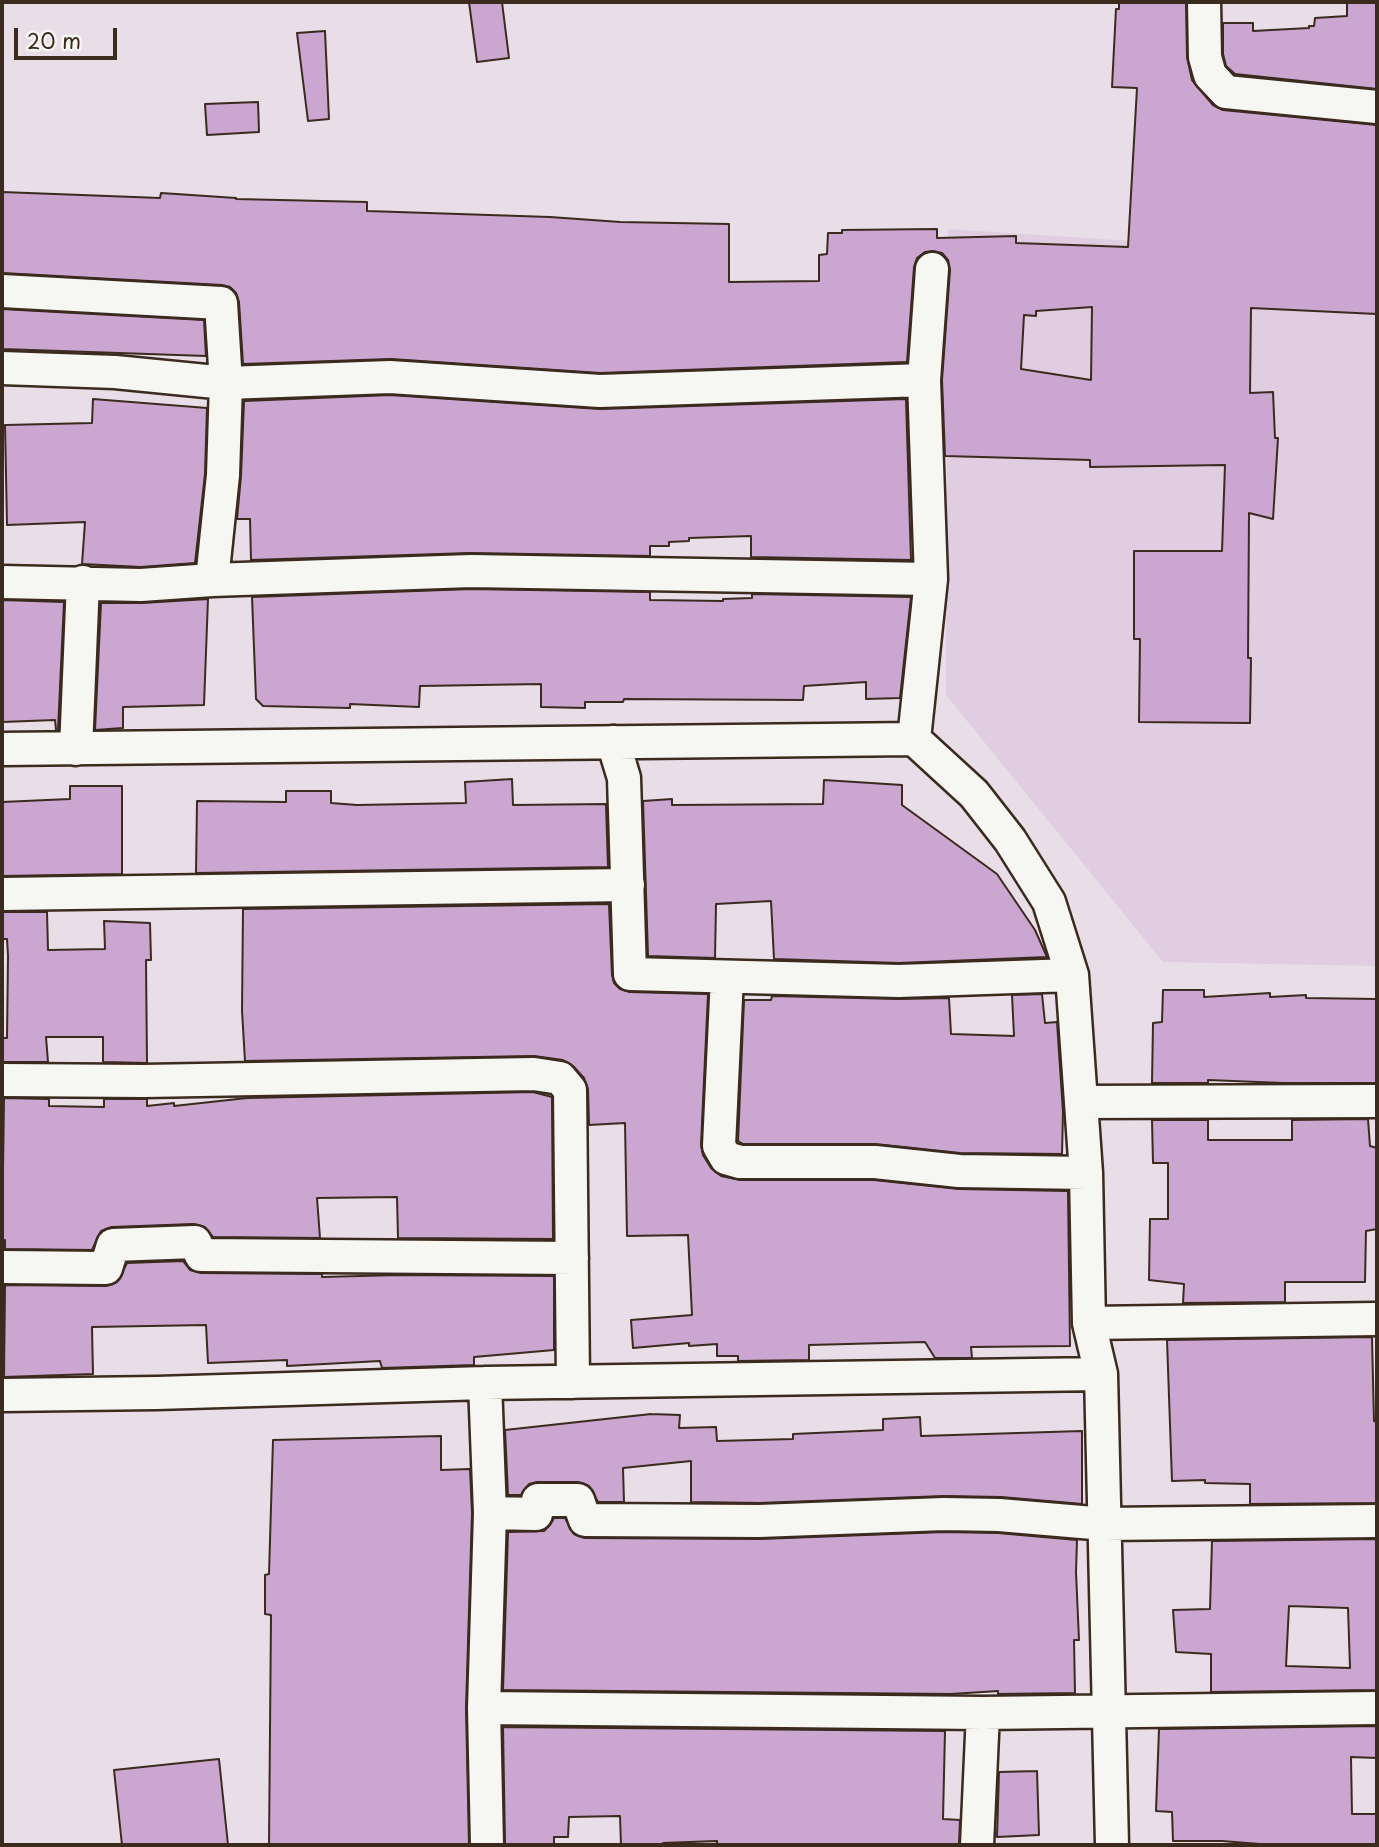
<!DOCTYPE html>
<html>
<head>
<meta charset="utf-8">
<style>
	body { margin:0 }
	#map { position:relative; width:1379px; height:1847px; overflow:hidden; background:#e9dee8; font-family:"Playpen Sans",sans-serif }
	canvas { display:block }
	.frame { position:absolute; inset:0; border:4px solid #3b2a1e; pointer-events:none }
	.scale { position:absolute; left:14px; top:28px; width:103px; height:32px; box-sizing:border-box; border:4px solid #3b2a1e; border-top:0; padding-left:9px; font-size:21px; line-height:24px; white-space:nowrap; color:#3b2a1e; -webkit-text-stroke:5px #f6f6f2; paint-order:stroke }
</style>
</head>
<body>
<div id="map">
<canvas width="1379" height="1847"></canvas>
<div class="frame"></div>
<div class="scale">20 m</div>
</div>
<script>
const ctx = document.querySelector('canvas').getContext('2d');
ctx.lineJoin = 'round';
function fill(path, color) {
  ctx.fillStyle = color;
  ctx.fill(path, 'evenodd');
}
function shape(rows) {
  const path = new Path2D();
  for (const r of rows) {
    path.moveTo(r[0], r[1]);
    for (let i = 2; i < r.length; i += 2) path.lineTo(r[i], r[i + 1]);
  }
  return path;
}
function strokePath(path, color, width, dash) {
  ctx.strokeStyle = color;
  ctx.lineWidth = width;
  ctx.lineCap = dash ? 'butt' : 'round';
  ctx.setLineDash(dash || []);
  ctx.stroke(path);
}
const built = shape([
	[948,229,1377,257,1377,966,1163,962,946,695]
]);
const building = shape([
	[469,2,502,2,509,58,477,62,469,2],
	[1119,2,1186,2,1187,57,1192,80,1213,105,1223,110,1377,125,1377,314,1251,308,1250,393,1273,392,1275,438,1278,438,1273,519,1249,513,1248,658,1251,658,1250,723,1139,722,1140,639,1134,639,1134,551,1222,551,1225,465,1090,467,1090,460,945,456,942,380,950,270,948,260,942,253,933,251,925,252,917,258,914,267,907,362,600,373,391,359,243,364,239,302,236,293,230,287,222,285,2,273,2,192,160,198,161,193,236,198,236,199,367,202,367,211,550,217,620,222,729,224,729,282,819,281,819,255,827,254,828,233,842,233,842,230,937,229,937,238,1016,236,1016,243,1128,247,1137,88,1112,87,1116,9,1119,9,1119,2],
	[1092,307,1091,380,1021,369,1024,315,1036,316,1036,311,1092,307],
	[1347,2,1377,2,1377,89,1235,74,1226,66,1223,54,1223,23,1253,23,1253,31,1309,28,1309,26,1314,26,1315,18,1347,16,1347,2],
	[325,31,329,119,308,121,297,33,325,31],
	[258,102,259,132,207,135,205,104,258,102],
	[2,309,204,320,206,356,2,349,2,309],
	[390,395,600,409,906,399,911,560,751,557,751,536,689,538,689,541,669,542,669,546,650,546,650,556,470,553,251,560,250,519,237,519,241,476,244,401,390,395],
	[93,399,207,408,205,474,195,563,141,567,82,564,85,522,7,525,5,425,92,423,93,399],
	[471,589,650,592,650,600,723,601,723,599,752,598,752,594,911,597,900,698,866,699,866,682,804,686,803,700,624,699,623,702,585,702,585,708,541,707,541,684,420,686,419,707,350,704,350,708,263,706,256,699,252,597,471,589],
	[208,599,204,705,123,707,123,728,95,730,101,603,142,603,208,599],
	[2,600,64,602,58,730,56,730,55,720,2,722,2,600],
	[512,779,513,805,606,804,608,867,196,873,197,801,286,802,286,791,331,791,331,803,357,805,466,803,465,782,512,779],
	[824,780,902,785,902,805,997,874,1035,930,1047,957,899,963,774,959,771,901,716,904,715,958,648,956,643,801,672,799,672,805,823,804,824,780],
	[70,786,122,786,122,874,2,876,2,802,70,799,70,786],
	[609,904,612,975,614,983,620,989,630,992,708,994,701,1145,703,1155,711,1168,721,1176,740,1180,874,1180,959,1189,1068,1191,1070,1346,971,1347,972,1358,935,1358,925,1342,809,1345,809,1360,738,1361,738,1356,717,1356,717,1344,689,1346,689,1343,633,1348,631,1320,692,1315,688,1235,627,1236,625,1123,589,1125,588,1089,584,1078,573,1066,563,1060,534,1056,245,1061,242,1011,243,909,609,904],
	[2,912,47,912,48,950,105,949,104,921,150,923,151,960,146,960,147,1063,103,1062,103,1037,46,1037,48,1062,2,1062,2,1038,7,1038,8,956,7,939,2,939,2,912],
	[1163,990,1204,990,1204,997,1270,993,1270,997,1306,995,1306,998,1377,999,1377,1083,1283,1083,1208,1080,1208,1083,1152,1083,1153,1023,1162,1022,1163,990],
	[1042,994,1045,1023,1057,1022,1063,1112,1062,1154,960,1153,875,1144,743,1144,738,1141,744,1000,771,1000,772,996,899,999,949,998,951,1034,1014,1036,1012,995,1042,994],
	[533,1092,552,1097,553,1239,398,1238,397,1197,317,1198,320,1238,213,1237,205,1227,194,1224,112,1227,101,1231,92,1250,5,1249,5,1240,2,1240,4,1098,49,1099,49,1106,104,1107,104,1099,147,1099,147,1106,174,1103,174,1106,247,1098,533,1092],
	[1368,1119,1370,1146,1377,1148,1377,1229,1366,1231,1365,1282,1285,1282,1285,1302,1183,1303,1184,1284,1149,1280,1150,1219,1168,1219,1168,1163,1153,1163,1152,1120,1208,1120,1208,1140,1292,1140,1292,1120,1368,1119],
	[183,1261,190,1270,201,1273,322,1274,322,1277,398,1275,554,1276,554,1350,474,1357,474,1365,382,1368,380,1361,287,1366,287,1360,208,1363,206,1325,92,1327,93,1374,4,1377,5,1285,106,1286,117,1282,127,1263,183,1261],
	[1372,1337,1374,1421,1377,1422,1377,1503,1250,1504,1250,1484,1205,1483,1205,1480,1172,1481,1167,1340,1372,1337],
	[651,1414,680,1415,679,1428,716,1427,717,1441,793,1439,793,1434,883,1430,883,1419,920,1417,921,1436,1082,1431,1082,1504,1001,1497,944,1496,759,1503,691,1502,691,1461,623,1468,624,1502,598,1502,589,1486,578,1482,537,1482,529,1484,521,1495,508,1495,505,1430,651,1414],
	[441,1436,441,1470,470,1469,472,1513,466,1708,469,1845,269,1845,271,1615,265,1614,265,1575,269,1574,273,1440,441,1436],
	[554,1518,565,1518,574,1534,585,1538,760,1539,944,1532,998,1533,1077,1540,1076,1572,1079,1640,1074,1640,1075,1693,998,1694,998,1691,951,1694,503,1690,508,1532,544,1531,550,1525,554,1518],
	[1377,1539,1377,1690,1211,1692,1211,1654,1176,1652,1173,1610,1210,1609,1212,1541,1377,1539],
	[1289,1606,1348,1608,1350,1668,1286,1666,1289,1606],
	[1377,1726,1377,1758,1351,1757,1352,1814,1377,1814,1377,1845,1272,1845,1222,1841,1173,1841,1172,1812,1156,1811,1159,1729,1377,1726],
	[503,1727,945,1731,943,1819,960,1820,959,1845,717,1845,717,1841,663,1843,663,1845,621,1845,620,1816,569,1817,568,1837,554,1837,554,1845,505,1845,503,1727],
	[219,1759,228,1845,122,1845,114,1770,219,1759],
	[1037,1771,1039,1835,997,1837,999,1772,1037,1771]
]);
const minor = shape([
	[1204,2,1205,57,1210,75,1226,92,1377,107],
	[2,291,221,303,226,383,223,475,212,580],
	[2,368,115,372,226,383,390,377,600,391,924,380],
	[2,582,141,585,212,580,471,571,931,579],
	[914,739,931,579,924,380,932,269],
	[613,742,624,778,630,974,899,981,1072,975],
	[2,749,914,739,974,794,1010,840,1049,902,1072,975,1086,1173,1089,1323,1101,1374,1112,1845],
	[76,749,83,582],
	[2,894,628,885],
	[727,977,719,1146,726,1158,740,1162,875,1162,959,1171,1086,1173],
	[2,1080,144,1081,534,1074,560,1078,570,1090,573,1382],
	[1081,1102,1377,1101],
	[2,1267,106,1268,113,1245,195,1242,201,1255,572,1258],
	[1089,1323,1377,1319],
	[485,1383,490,1513,484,1708,487,1845],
	[2,1395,157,1393,485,1383,1101,1374],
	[490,1513,536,1514,538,1500,578,1500,585,1520,759,1521,944,1514,999,1515,1105,1524,1377,1521],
	[484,1708,983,1713,1377,1708],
	[977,1845,983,1713]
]);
fill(built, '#e0cde1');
fill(building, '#caa6d0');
strokePath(building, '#3b2a1e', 2);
strokePath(minor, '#3b2a1e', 37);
strokePath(minor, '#f6f6f2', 32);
</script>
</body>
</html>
